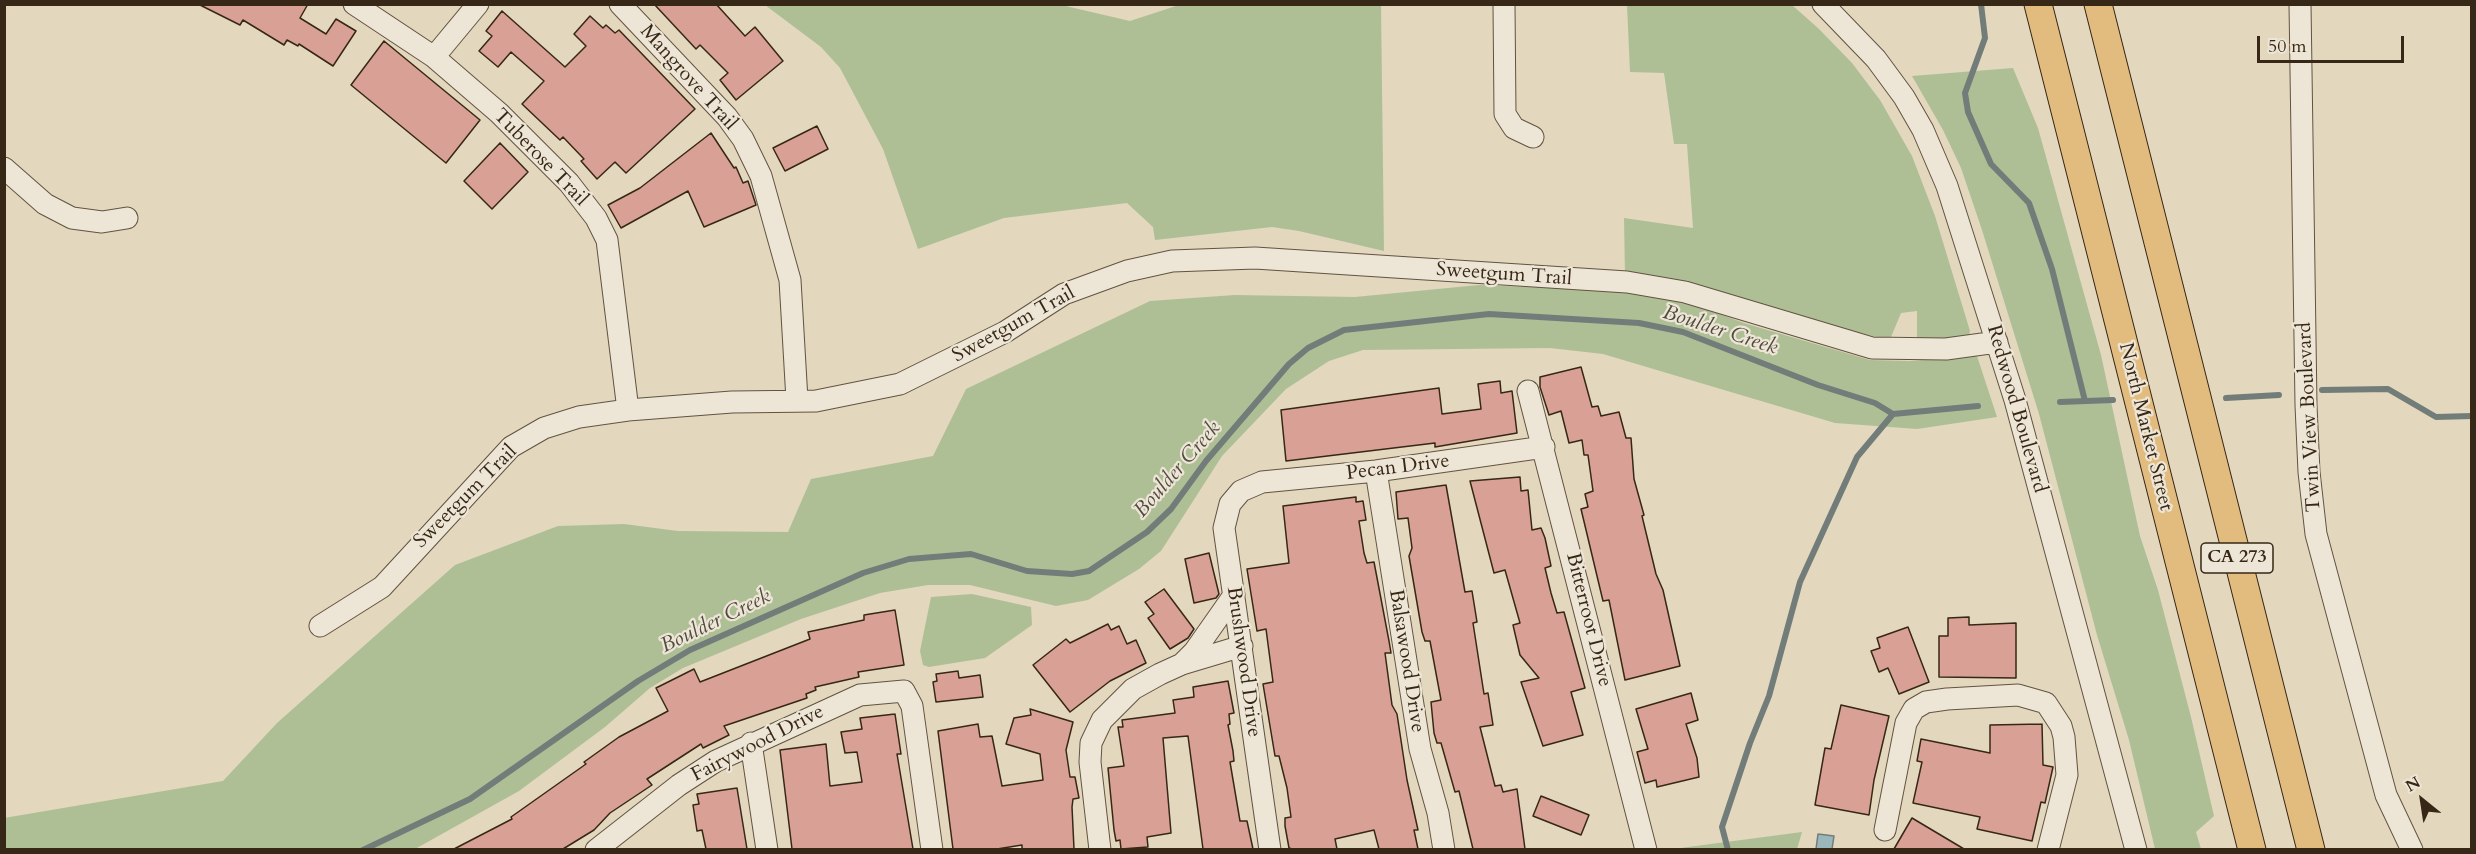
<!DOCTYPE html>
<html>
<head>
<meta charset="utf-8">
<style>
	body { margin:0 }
	#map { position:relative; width:2476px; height:854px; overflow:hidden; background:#e3d7be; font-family:Cardo,serif }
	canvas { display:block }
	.frame { position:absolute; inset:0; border:6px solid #372716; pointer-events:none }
	.north { position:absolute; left:2392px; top:770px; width:60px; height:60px; -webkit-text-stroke:4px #ede5d5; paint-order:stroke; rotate:330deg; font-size:16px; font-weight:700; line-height:24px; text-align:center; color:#372716 }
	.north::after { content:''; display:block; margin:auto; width:21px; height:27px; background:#372716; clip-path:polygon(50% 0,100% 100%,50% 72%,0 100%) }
	.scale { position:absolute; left:2257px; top:36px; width:147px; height:27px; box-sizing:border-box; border:3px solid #372716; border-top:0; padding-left:8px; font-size:18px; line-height:21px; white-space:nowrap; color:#372716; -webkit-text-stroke:4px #ede5d5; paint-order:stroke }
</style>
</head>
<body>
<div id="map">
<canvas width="2476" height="854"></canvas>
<div class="frame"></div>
<div class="north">N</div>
<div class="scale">50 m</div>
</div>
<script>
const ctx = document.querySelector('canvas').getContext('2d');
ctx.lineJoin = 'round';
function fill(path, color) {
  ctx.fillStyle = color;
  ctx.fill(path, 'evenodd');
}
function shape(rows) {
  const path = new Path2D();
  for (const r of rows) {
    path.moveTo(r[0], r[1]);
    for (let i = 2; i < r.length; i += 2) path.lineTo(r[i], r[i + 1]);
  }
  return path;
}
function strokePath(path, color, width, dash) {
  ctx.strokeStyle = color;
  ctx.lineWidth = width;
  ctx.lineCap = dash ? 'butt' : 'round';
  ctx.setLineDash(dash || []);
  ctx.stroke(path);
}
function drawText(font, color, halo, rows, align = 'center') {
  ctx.font = font + ' Cardo,serif';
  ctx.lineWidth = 4.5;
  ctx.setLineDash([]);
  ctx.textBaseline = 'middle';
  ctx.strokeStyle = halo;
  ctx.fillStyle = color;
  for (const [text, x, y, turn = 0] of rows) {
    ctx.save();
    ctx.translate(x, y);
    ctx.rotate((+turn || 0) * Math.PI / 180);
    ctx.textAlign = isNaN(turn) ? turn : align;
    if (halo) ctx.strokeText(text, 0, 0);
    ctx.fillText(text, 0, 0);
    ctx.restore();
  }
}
const green = shape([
	[1057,4,1130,21,1179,5,1381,5,1384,251,1299,231,1272,227,1155,240,1153,227,1127,203,1004,218,918,249,883,149,840,68,821,47,765,5],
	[1627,5,1792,5,1819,29,1852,63,1880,100,1912,156,1935,216,1970,331,1968,339,1917,339,1917,311,1901,313,1891,337,1885,339,1625,275,1624,218,1693,228,1687,144,1674,144,1664,73,1630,72],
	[2013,68,2038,128,2101,355,2140,536,2158,590,2191,717,2214,816,2196,832,2201,849,2155,849,2129,740,2097,635,2039,414,1982,230,1961,168,1943,130,1912,76],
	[1479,285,1630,291,1681,300,1747,324,1870,360,1910,361,1977,356,1997,417,1917,429,1835,423,1603,354,1550,348,1363,350,1329,361,1286,389,1222,456,1161,551,1139,569,1088,600,1056,606,970,585,928,585,880,593,801,619,683,668,650,688,605,727,519,791,415,849,5,849,4,818,223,781,277,723,455,565,558,526,624,524,678,531,788,532,811,479,933,456,966,389,1150,301,1235,295,1355,297],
	[972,594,1031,607,1032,625,985,658,929,667,923,665,920,651,931,597],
	[1802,832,1797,849,1673,849]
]);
const water = shape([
	[1818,834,1834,836,1832,849,1816,849,1818,834]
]);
const stream = shape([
	[1981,4,1985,38,1965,93,1968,112,1991,164,2029,203,2052,269,2085,401],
	[2322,390,2388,389,2436,417,2472,416],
	[2226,398,2279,395],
	[2060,402,2113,400],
	[363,850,470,799,638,681,690,650,863,573,909,559,971,554,1027,571,1072,574,1089,571,1147,532,1171,509,1206,461,1289,364,1308,348,1344,330,1489,314,1639,323,1683,332,1818,385,1875,403,1893,414,1978,406],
	[1728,850,1722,827,1750,743,1769,696,1800,582,1857,457,1893,414]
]);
const building = shape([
	[198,4,308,4,300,18,326,34,336,19,356,31,333,66,299,44,298,46,287,40,284,45,243,20,240,25,198,4],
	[654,4,716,4,745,36,755,27,783,61,736,100,720,80,728,73,700,45,696,49,654,4],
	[502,11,565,67,586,46,574,34,590,16,603,28,606,25,615,33,619,30,695,109,626,173,615,162,597,179,581,161,584,159,563,137,560,140,522,104,544,81,511,52,498,67,479,51,492,36,486,31,502,11],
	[384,41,480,120,446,163,351,85,384,41],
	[817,126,828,149,785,171,773,148,817,126],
	[711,133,734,168,736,167,743,183,748,181,756,205,704,227,688,191,621,228,608,205,640,188,711,133],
	[500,143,528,172,492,209,464,181,500,143],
	[1581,367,1592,407,1598,406,1601,416,1619,412,1626,438,1631,438,1634,479,1644,515,1642,516,1656,574,1663,590,1680,666,1625,680,1609,600,1603,601,1581,509,1588,507,1585,494,1593,491,1588,455,1584,455,1582,440,1569,443,1561,411,1549,415,1540,387,1540,377,1581,367],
	[1500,381,1501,393,1512,391,1517,433,1435,447,1435,443,1286,461,1281,410,1439,388,1442,414,1481,409,1478,384,1500,381],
	[1520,477,1521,491,1528,490,1532,530,1541,528,1545,538,1551,566,1545,568,1551,593,1557,613,1564,612,1585,688,1571,692,1583,735,1543,746,1521,682,1539,678,1520,655,1513,625,1520,623,1505,570,1494,573,1470,481,1520,477],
	[1446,485,1465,592,1472,591,1477,622,1473,623,1484,694,1488,693,1493,725,1480,727,1495,786,1501,785,1503,792,1517,789,1525,849,1473,849,1459,791,1455,792,1441,743,1437,743,1434,733,1431,702,1441,700,1430,641,1425,641,1422,632,1409,556,1412,548,1408,518,1398,519,1396,492,1446,485],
	[1356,497,1356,502,1363,501,1366,520,1359,521,1364,553,1367,563,1374,562,1389,641,1391,653,1385,653,1392,705,1397,714,1407,780,1418,830,1414,830,1418,849,1379,849,1374,830,1335,839,1337,849,1292,849,1289,848,1285,826,1285,818,1291,817,1287,788,1279,756,1275,756,1263,684,1273,682,1266,629,1257,631,1247,569,1289,563,1283,506,1356,497],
	[1209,553,1219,594,1216,598,1194,603,1185,559,1209,553],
	[1164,589,1194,629,1188,638,1170,649,1148,618,1154,614,1145,602,1164,589],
	[895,610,904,665,858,672,859,677,815,687,816,690,806,694,807,698,724,726,729,735,703,748,701,744,647,779,652,785,610,813,594,830,563,849,454,849,512,819,511,817,586,764,584,762,619,737,668,711,656,688,694,669,700,682,810,639,808,632,864,620,864,615,895,610],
	[1969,617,1969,625,2016,623,2016,678,1939,677,1939,636,1948,636,1948,618,1969,617],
	[1108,624,1111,630,1119,626,1127,644,1136,640,1146,663,1110,681,1070,712,1033,665,1066,639,1070,643,1108,624],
	[1908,627,1929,682,1899,694,1888,668,1879,672,1871,651,1880,648,1877,638,1908,627],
	[958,671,959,678,980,675,983,697,936,702,933,682,937,681,936,674,958,671],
	[1228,681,1234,713,1229,714,1230,724,1228,725,1233,751,1234,761,1230,762,1240,821,1247,821,1253,849,1203,849,1188,736,1163,738,1171,833,1147,837,1148,847,1121,849,1120,840,1116,841,1114,830,1108,768,1124,766,1118,727,1123,727,1122,720,1175,713,1173,700,1194,697,1193,687,1228,681],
	[1691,693,1698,720,1686,724,1697,758,1699,777,1657,787,1656,780,1645,783,1637,752,1648,749,1636,709,1691,693],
	[1841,705,1889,716,1874,780,1869,815,1815,805,1825,748,1831,749,1841,705],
	[1030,709,1073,722,1066,750,1070,777,1075,777,1079,798,1073,799,1072,807,1074,849,1022,849,1022,845,997,849,953,849,938,731,978,724,980,737,992,736,1002,786,1043,780,1040,754,1006,744,1014,718,1031,715,1030,709],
	[895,714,901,754,897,754,913,849,792,849,780,750,826,744,830,786,862,782,857,752,845,753,841,732,862,729,860,718,895,714],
	[2042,724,2043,765,2053,767,2045,803,2041,802,2032,841,1977,829,1980,817,1913,803,1922,762,1917,761,1921,739,1990,753,1990,725,2042,724],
	[737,788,747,849,706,849,702,830,697,831,693,805,699,804,697,794,737,788],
	[1541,796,1589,815,1581,835,1533,816,1541,796],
	[1912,818,1964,849,1894,849,1912,818]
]);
const minor = shape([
	[354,4,434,57,499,113,569,183,596,218,607,240,628,410],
	[620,4,727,117,743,139,761,176,790,280,797,400],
	[1504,4,1505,114,1514,128,1533,137],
	[1823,4,1876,59,1904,97,1923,130,1947,186,2015,400,2136,850],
	[2300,4,2306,405,2309,472,2316,534,2386,795,2412,850],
	[434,57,478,4],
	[4,168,45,204,72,218,102,222,127,218],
	[1528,391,1646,850],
	[1376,471,1420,749,1438,813,1444,850],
	[320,626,382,587,511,447,544,428,579,417,628,410,732,402,816,401,900,384,1005,332,1064,294,1127,271,1172,261,1255,258,1627,282,1685,292,1872,348,1946,349,1997,342],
	[1182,664,1194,652,1234,595],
	[751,743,767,850],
	[1885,830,1906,723,1914,709,1926,702,1947,699,2018,695,2046,703,2061,726,2064,737,2067,775,2048,850],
	[596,850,679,785,716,761,860,695,904,691,912,706,932,850],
	[1100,850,1090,762,1091,743,1102,720,1133,689,1160,674,1182,664,1242,646],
	[1270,850,1224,528,1230,504,1241,491,1262,482,1376,471,1544,447]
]);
const major = shape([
	[2038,4,2252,850],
	[2098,4,2311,850]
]);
const shields = [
	[2237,558,72]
];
const shieldNames = [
	["CA 273",2237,558]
];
const streetNames = [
	["Mangrove Trail",688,78,48],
	["Tuberose Trail",540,158,46],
	["Sweetgum Trail",1504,275,4],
	["Sweetgum Trail",1014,325,-29],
	["Redwood Boulevard",2016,409,74],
	["Twin View Boulevard",2310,417,-93],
	["North Market Street",2145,427,76],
	["Pecan Drive",1398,468,-7],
	["Sweetgum Trail",466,497,-45],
	["Bitterroot Drive",1588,620,76],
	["Balsawood Drive",1406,661,81],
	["Brushwood Drive",1243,662,82],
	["Fairywood Drive",758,744,-27]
];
const waterNames = [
	["Boulder Creek",1720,331,18],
	["Boulder Creek",1178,470,-49],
	["Boulder Creek",716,622,-26]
];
fill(green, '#aebf96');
fill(water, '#9ab7bc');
strokePath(water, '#727d7a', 1.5);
strokePath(stream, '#727d7a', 6);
fill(building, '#d9a196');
strokePath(building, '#372716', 1.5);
strokePath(minor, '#625340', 23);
strokePath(major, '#372716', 29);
strokePath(minor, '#ede5d5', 21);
strokePath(major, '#e2bc7f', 27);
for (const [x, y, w] of shields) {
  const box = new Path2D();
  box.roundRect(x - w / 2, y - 15, w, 30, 4.5);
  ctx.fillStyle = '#ede5d5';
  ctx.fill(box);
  strokePath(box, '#372716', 1.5);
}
drawText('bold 18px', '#372716', null, shieldNames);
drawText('20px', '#372716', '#ede5d5', streetNames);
drawText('italic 21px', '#504b40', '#ede5d5', waterNames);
</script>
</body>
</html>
